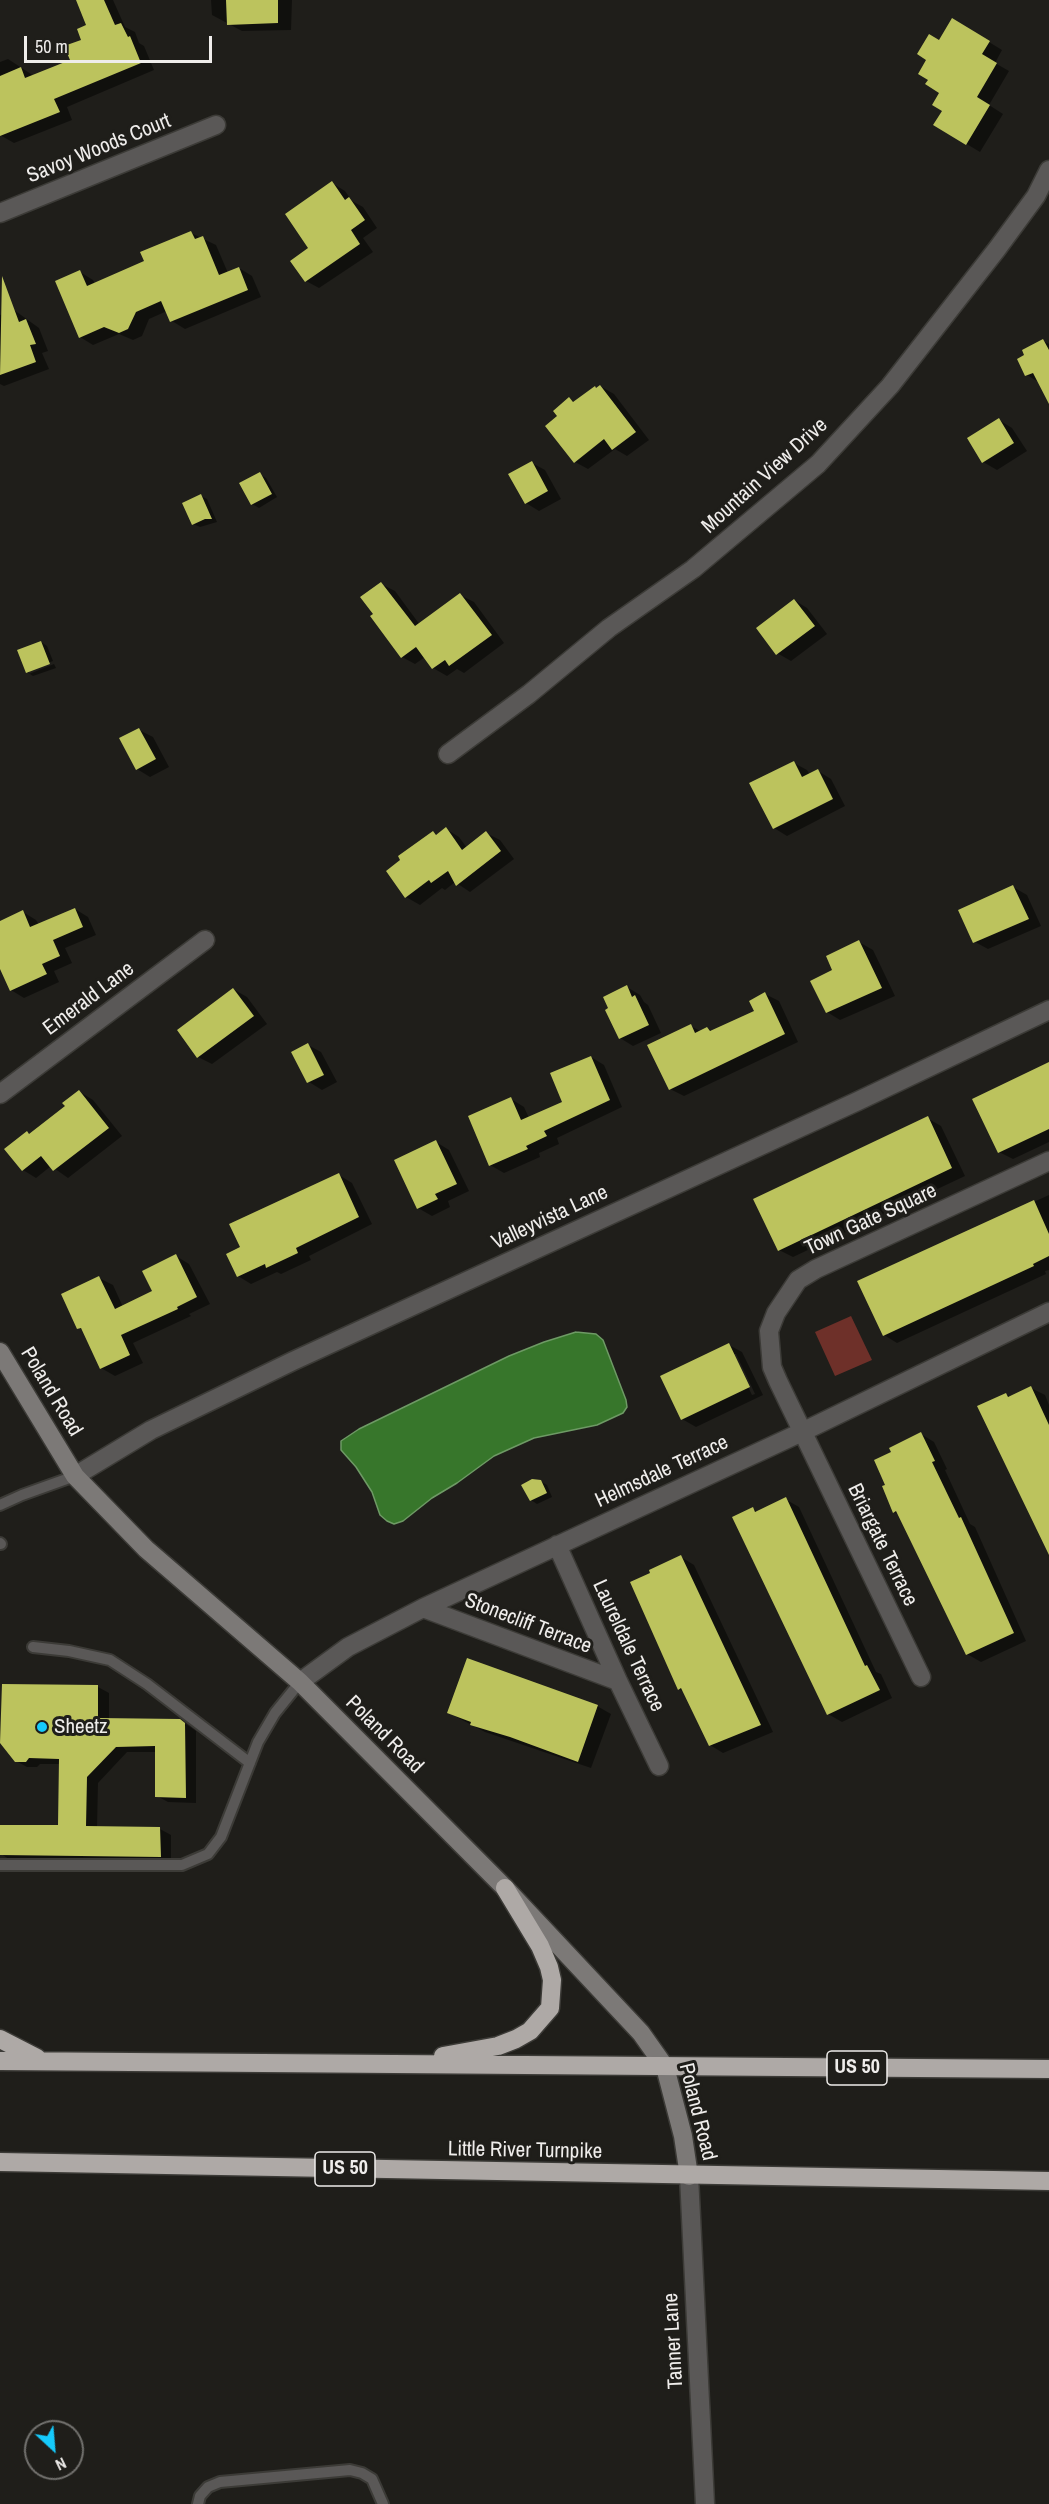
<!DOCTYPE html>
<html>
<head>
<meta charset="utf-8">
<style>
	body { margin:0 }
	#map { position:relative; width:1049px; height:2504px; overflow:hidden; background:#1f1e1a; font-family:"Archivo Narrow",sans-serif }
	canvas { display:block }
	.north { position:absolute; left:24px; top:2420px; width:60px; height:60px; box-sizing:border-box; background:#1f1e1a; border:2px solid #72716e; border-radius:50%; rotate:154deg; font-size:16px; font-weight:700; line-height:24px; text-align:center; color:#efedeb }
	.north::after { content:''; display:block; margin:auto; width:21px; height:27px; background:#16cafb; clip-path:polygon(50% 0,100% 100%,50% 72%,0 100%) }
	.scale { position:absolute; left:24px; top:36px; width:188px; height:27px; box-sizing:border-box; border:3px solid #efedeb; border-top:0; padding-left:8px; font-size:18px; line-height:21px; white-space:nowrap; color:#efedeb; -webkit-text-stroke:4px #1f1e1a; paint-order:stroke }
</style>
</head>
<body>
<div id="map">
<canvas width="1049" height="2504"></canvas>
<div class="north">N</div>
<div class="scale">50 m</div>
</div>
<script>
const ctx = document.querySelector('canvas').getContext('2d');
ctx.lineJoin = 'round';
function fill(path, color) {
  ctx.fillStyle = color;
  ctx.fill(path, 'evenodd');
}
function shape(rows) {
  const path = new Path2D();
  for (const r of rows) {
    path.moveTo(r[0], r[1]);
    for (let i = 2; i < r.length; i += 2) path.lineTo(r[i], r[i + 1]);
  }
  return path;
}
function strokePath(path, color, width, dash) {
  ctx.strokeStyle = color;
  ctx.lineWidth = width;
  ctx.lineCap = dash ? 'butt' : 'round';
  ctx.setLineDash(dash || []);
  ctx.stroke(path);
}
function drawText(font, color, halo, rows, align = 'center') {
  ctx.font = font + ' "Archivo Narrow",sans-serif';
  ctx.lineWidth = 6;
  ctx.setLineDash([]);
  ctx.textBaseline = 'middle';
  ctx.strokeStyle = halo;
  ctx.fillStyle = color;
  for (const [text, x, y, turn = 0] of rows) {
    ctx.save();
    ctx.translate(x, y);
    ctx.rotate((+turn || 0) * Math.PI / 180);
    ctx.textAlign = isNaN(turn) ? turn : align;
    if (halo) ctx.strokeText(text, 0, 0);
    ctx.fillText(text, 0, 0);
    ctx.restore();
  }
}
const green = shape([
	[851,1316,872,1360,835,1376,815,1332]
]);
const water = shape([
	[576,1332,596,1334,603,1340,626,1400,627,1407,623,1413,597,1425,534,1438,494,1456,457,1483,432,1498,403,1521,394,1524,387,1521,380,1515,372,1492,356,1467,341,1450,341,1441,359,1429,509,1356,544,1342,576,1332]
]);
const shadow = shape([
	[81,0,113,0,125,27,135,32,139,43,144,46,154,70,67,107,72,120,14,143,0,135,0,62,8,59,34,76,72,61,88,26],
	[211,0,292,0,291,30,242,31,212,15],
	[953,20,1002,50,995,63,1009,71,989,105,1003,114,980,152,935,125,944,110,939,42],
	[332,183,345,191,352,201,363,207,377,228,363,238,373,252,319,288,306,281],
	[191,233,216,245,228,273,239,268,252,276,261,297,185,329,172,321,167,311,149,319,142,336,133,340,119,334,93,345,80,337,80,272,93,280,95,284,146,262],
	[14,310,39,328,48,351,42,353,49,369,4,386,0,384,0,315],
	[1043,341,1049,344,1049,401,1040,383,1027,375],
	[600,386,614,394,649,440,627,456,615,449,588,469,575,462,559,416,569,399,575,402],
	[999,420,1012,428,1027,451,997,470,983,462],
	[532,463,545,470,561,499,539,511,526,503],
	[259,474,266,478,277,497,259,508,252,504],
	[201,496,207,499,217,522,200,527,193,524],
	[381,584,395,591,420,625,460,595,474,602,504,643,464,673,457,669,447,676,433,668,425,657,415,664,402,657,375,615],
	[794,600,807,608,827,634,791,661,777,653],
	[41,642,47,646,53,661,29,670,29,674,54,664,56,668,33,676,27,672],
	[139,730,153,737,169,767,150,777,137,769],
	[794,763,807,770,810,775,818,771,831,779,845,806,787,836,774,828],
	[446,829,459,837,467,848,486,833,500,840,514,859,470,892,455,882,445,890,442,888,420,905,406,897,388,871,433,832,438,835],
	[1013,887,1027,895,1041,926,988,949,975,942],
	[75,909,88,917,96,935,65,948,72,963,54,971,59,982,24,998,11,990,0,966,0,921,23,912,36,920,39,925],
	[859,942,873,950,895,996,840,1020,827,1012,834,971],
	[627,987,640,995,644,1002,648,1005,661,1033,633,1046,620,1038],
	[233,989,247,997,267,1024,212,1064,198,1057],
	[765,994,779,1001,798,1042,684,1096,670,1089,691,1026,700,1031,707,1028,712,1031,756,1012],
	[308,1045,321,1052,337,1082,322,1090,309,1082],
	[591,1057,604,1065,622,1107,557,1138,559,1144,539,1153,540,1157,504,1173,490,1165,511,1099,524,1107,529,1118,564,1102],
	[1049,1064,1049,1142,1013,1159,999,1152],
	[80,1092,93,1100,122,1136,68,1178,51,1166,36,1178,23,1170,30,1135,67,1106],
	[927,1118,941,1126,965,1176,793,1257,779,1250],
	[436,1142,449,1150,469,1191,448,1201,450,1207,432,1216,418,1208],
	[339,1175,352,1183,372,1224,309,1256,311,1260,281,1274,277,1272,251,1284,238,1276,242,1248],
	[1049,1195,1049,1270,1045,1271,1046,1274,897,1343,884,1335,859,1282],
	[176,1256,189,1264,210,1304,189,1314,191,1316,133,1343,143,1363,115,1376,101,1368,84,1331,79,1328,99,1278,113,1285,123,1307,154,1292],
	[729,1345,742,1352,763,1395,696,1427,682,1419],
	[732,1354,736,1354,755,1394,752,1395],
	[1031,1388,1045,1395,1049,1405,1049,1551,1006,1394,1011,1397],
	[921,1434,934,1442,947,1469,945,1470,970,1524,975,1527,1026,1641,981,1662,967,1654,899,1515,894,1512,887,1485,893,1452],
	[540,1481,547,1485,552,1497,537,1504,531,1500],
	[785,1499,799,1507,876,1672,881,1674,892,1698,842,1722,828,1714,734,1518,753,1509,758,1512],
	[681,1557,694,1565,773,1732,723,1753,710,1745,684,1692,679,1689],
	[98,1687,109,1693,109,1719,180,1720,196,1731,196,1803,168,1802,157,1796,157,1752,127,1752,98,1783,97,1828,160,1829,171,1835,171,1863,12,1861,1,1854,0,1827,59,1827,61,1764,40,1764,37,1767,27,1767,16,1761],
	[597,1706,611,1714,591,1768,485,1732,449,1713]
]);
const building = shape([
	[76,0,104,0,115,25,121,23,128,37,130,36,141,63,54,99,60,112,0,136,0,76,21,67,25,78,70,60,64,46,81,40,77,29,86,25],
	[226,0,278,0,278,23,227,25],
	[952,18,990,41,982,54,997,63,977,97,990,105,966,145,933,125,942,111,932,105,939,93,925,84,928,80,918,74,926,60,917,54,929,34,939,40],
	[332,181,345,200,349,197,365,220,351,230,360,244,305,282,290,261,308,248,285,214],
	[191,231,195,239,203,236,219,275,239,267,248,290,170,322,161,301,136,312,128,329,119,333,104,327,79,338,55,281,80,270,87,286,144,261,140,252],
	[2,276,19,322,26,319,36,344,30,345,36,362,0,375],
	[1043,339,1049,350,1049,404,1033,373,1025,376,1017,359,1024,355,1022,350],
	[600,385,636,432,612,450,604,439,574,463,545,426,557,416,553,411,569,397,573,402,595,386,596,388],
	[999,418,1014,443,982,463,967,438],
	[532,461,548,491,525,504,508,474],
	[260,472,272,494,251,505,239,483],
	[201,494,212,519,205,519,192,525,182,503],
	[381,582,415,626,460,593,492,635,449,666,445,660,432,669,416,647,401,658,370,616,373,614,360,597],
	[794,599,815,626,776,655,756,628],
	[41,641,50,664,26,673,17,650],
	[139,728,156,759,136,770,119,738],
	[794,761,802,777,818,769,833,799,773,829,749,783],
	[446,827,462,850,486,831,501,851,456,886,448,871,431,883,429,880,405,898,386,871,400,860,398,856,433,831,436,835],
	[1013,885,1029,919,973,943,958,910],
	[75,908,83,927,53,940,60,956,42,964,47,974,10,991,0,969,0,921,23,910,30,927],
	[859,940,882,988,826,1013,810,981,832,970,826,956],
	[627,985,632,997,635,995,649,1025,619,1039,605,1010,608,1008,603,997],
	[233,988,254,1016,197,1058,177,1030],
	[765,992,785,1034,669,1090,647,1045,691,1024,695,1033,707,1027,710,1031,754,1011,749,1001],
	[308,1043,324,1075,307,1083,291,1052],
	[591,1056,610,1100,544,1131,547,1136,526,1146,528,1149,489,1166,468,1116,511,1097,521,1120,562,1102,550,1073],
	[1049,1062,1049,1129,998,1153,972,1099],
	[79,1090,109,1128,53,1171,41,1156,22,1171,4,1149,27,1131,29,1134,65,1106,62,1103],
	[928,1116,952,1168,778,1251,753,1199],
	[436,1140,457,1184,435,1194,438,1199,417,1209,394,1160],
	[339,1173,359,1217,296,1248,298,1253,266,1268,265,1264,237,1277,226,1254,240,1247,229,1224],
	[1034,1200,1049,1234,1049,1256,1033,1264,1034,1266,883,1336,857,1281],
	[176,1254,197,1297,177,1307,178,1309,121,1335,130,1355,100,1369,81,1328,77,1329,61,1294,99,1276,115,1309,152,1291,142,1271],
	[729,1343,750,1387,681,1420,660,1376],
	[1031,1386,1049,1425,1049,1555,977,1406,1006,1393,1008,1397],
	[921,1432,935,1461,932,1462,959,1518,961,1517,1014,1633,966,1655,896,1511,893,1513,882,1486,885,1485,874,1460,891,1452,889,1448],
	[532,1479,541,1480,547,1493,530,1501,521,1485],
	[786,1497,865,1666,867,1665,880,1690,827,1715,732,1517,753,1507,755,1512],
	[681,1555,761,1725,709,1746,681,1688,678,1690,630,1582,650,1573,649,1570],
	[467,1658,598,1705,578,1762,510,1737,470,1725,471,1722,447,1713],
	[2,1684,98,1685,98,1718,180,1719,185,1723,186,1798,155,1797,155,1746,116,1747,87,1777,86,1826,160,1827,161,1857,0,1855,0,1825,58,1825,59,1759,29,1758,26,1762,15,1762,0,1743]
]);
const lane = shape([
	[0,1505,22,1495,75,1476],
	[0,1543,1,1544],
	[33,1647,69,1651,110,1660,147,1684,250,1763],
	[0,1865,182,1865,208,1854,221,1837,258,1742,275,1713,300,1682],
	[198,2504,200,2496,208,2487,220,2482,350,2470,362,2473,372,2479,383,2504]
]);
const street = shape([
	[0,213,216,125],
	[448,754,529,694,609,628,693,569,818,464,890,386,997,249,1036,196,1049,170],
	[0,1094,205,940],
	[75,1476,151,1430,293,1361,858,1101,1049,1010],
	[557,1545,618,1681,659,1766],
	[423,1608,618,1681],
	[921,1677,778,1381,772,1367,769,1331,776,1313,798,1280,816,1269,1049,1161],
	[300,1682,348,1647,423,1608,802,1432,1049,1312],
	[689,2176,705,2504]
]);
const secondary = shape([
	[0,1352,75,1476,146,1549,300,1682,505,1888,641,2033,665,2067,683,2136,689,2176]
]);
const highway = shape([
	[0,2039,37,2058],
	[443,2056,498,2046,516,2039,530,2031,550,2008,552,1980,549,1967,540,1946,505,1888],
	[0,2061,1049,2069],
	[0,2162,1049,2181]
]);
const markers = [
	[42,1727,6,"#16cafb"]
];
const shields = [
	[857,2068,60],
	[345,2169,60]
];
const shieldNames = [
	["US 50",857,2068],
	["US 50",345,2169]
];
const streetNames = [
	["Savoy Woods Court",99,149,-22],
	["Mountain View Drive",765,476,-42],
	["Emerald Lane",89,999,-37],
	["Valleyvista Lane",550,1218,-25],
	["Town Gate Square",871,1220,-25],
	["Poland Road",51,1392,59],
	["Helmsdale Terrace",662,1472,-25],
	["Briargate Terrace",882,1545,64],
	["Stonecliff Terrace",528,1624,21],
	["Laureldale Terrace",628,1646,65],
	["Poland Road",384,1735,45],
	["Poland Road",697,2112,76],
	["Little River Turnpike",525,2151,1],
	["Tanner Lane",674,2341,-93]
];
const poiNames = [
	["Sheetz",54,1727]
];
fill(green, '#6e3029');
fill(water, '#37762b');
strokePath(water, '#6e9a65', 1.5);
fill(shadow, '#0007');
fill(building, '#bcc35d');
strokePath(lane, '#3c3b37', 14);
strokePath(street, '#3c3b37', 21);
strokePath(secondary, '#3c3b37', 21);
strokePath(highway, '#3c3b37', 21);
strokePath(lane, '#5a5857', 10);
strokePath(street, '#5a5857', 18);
strokePath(secondary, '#7c7977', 18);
strokePath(highway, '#aea9a6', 18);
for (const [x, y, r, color] of markers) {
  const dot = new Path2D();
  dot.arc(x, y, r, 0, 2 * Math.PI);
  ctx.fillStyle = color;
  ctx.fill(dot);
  strokePath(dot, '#1f1e1a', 2);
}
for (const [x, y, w] of shields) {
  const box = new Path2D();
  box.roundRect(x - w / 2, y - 17, w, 34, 4.5);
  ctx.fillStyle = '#1f1e1a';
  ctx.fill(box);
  strokePath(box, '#efedeb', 1.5);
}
drawText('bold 20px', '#efedeb', null, shieldNames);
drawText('21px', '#efedeb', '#1f1e1a', streetNames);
drawText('21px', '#efedeb', '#1f1e1a', poiNames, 'left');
</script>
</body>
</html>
